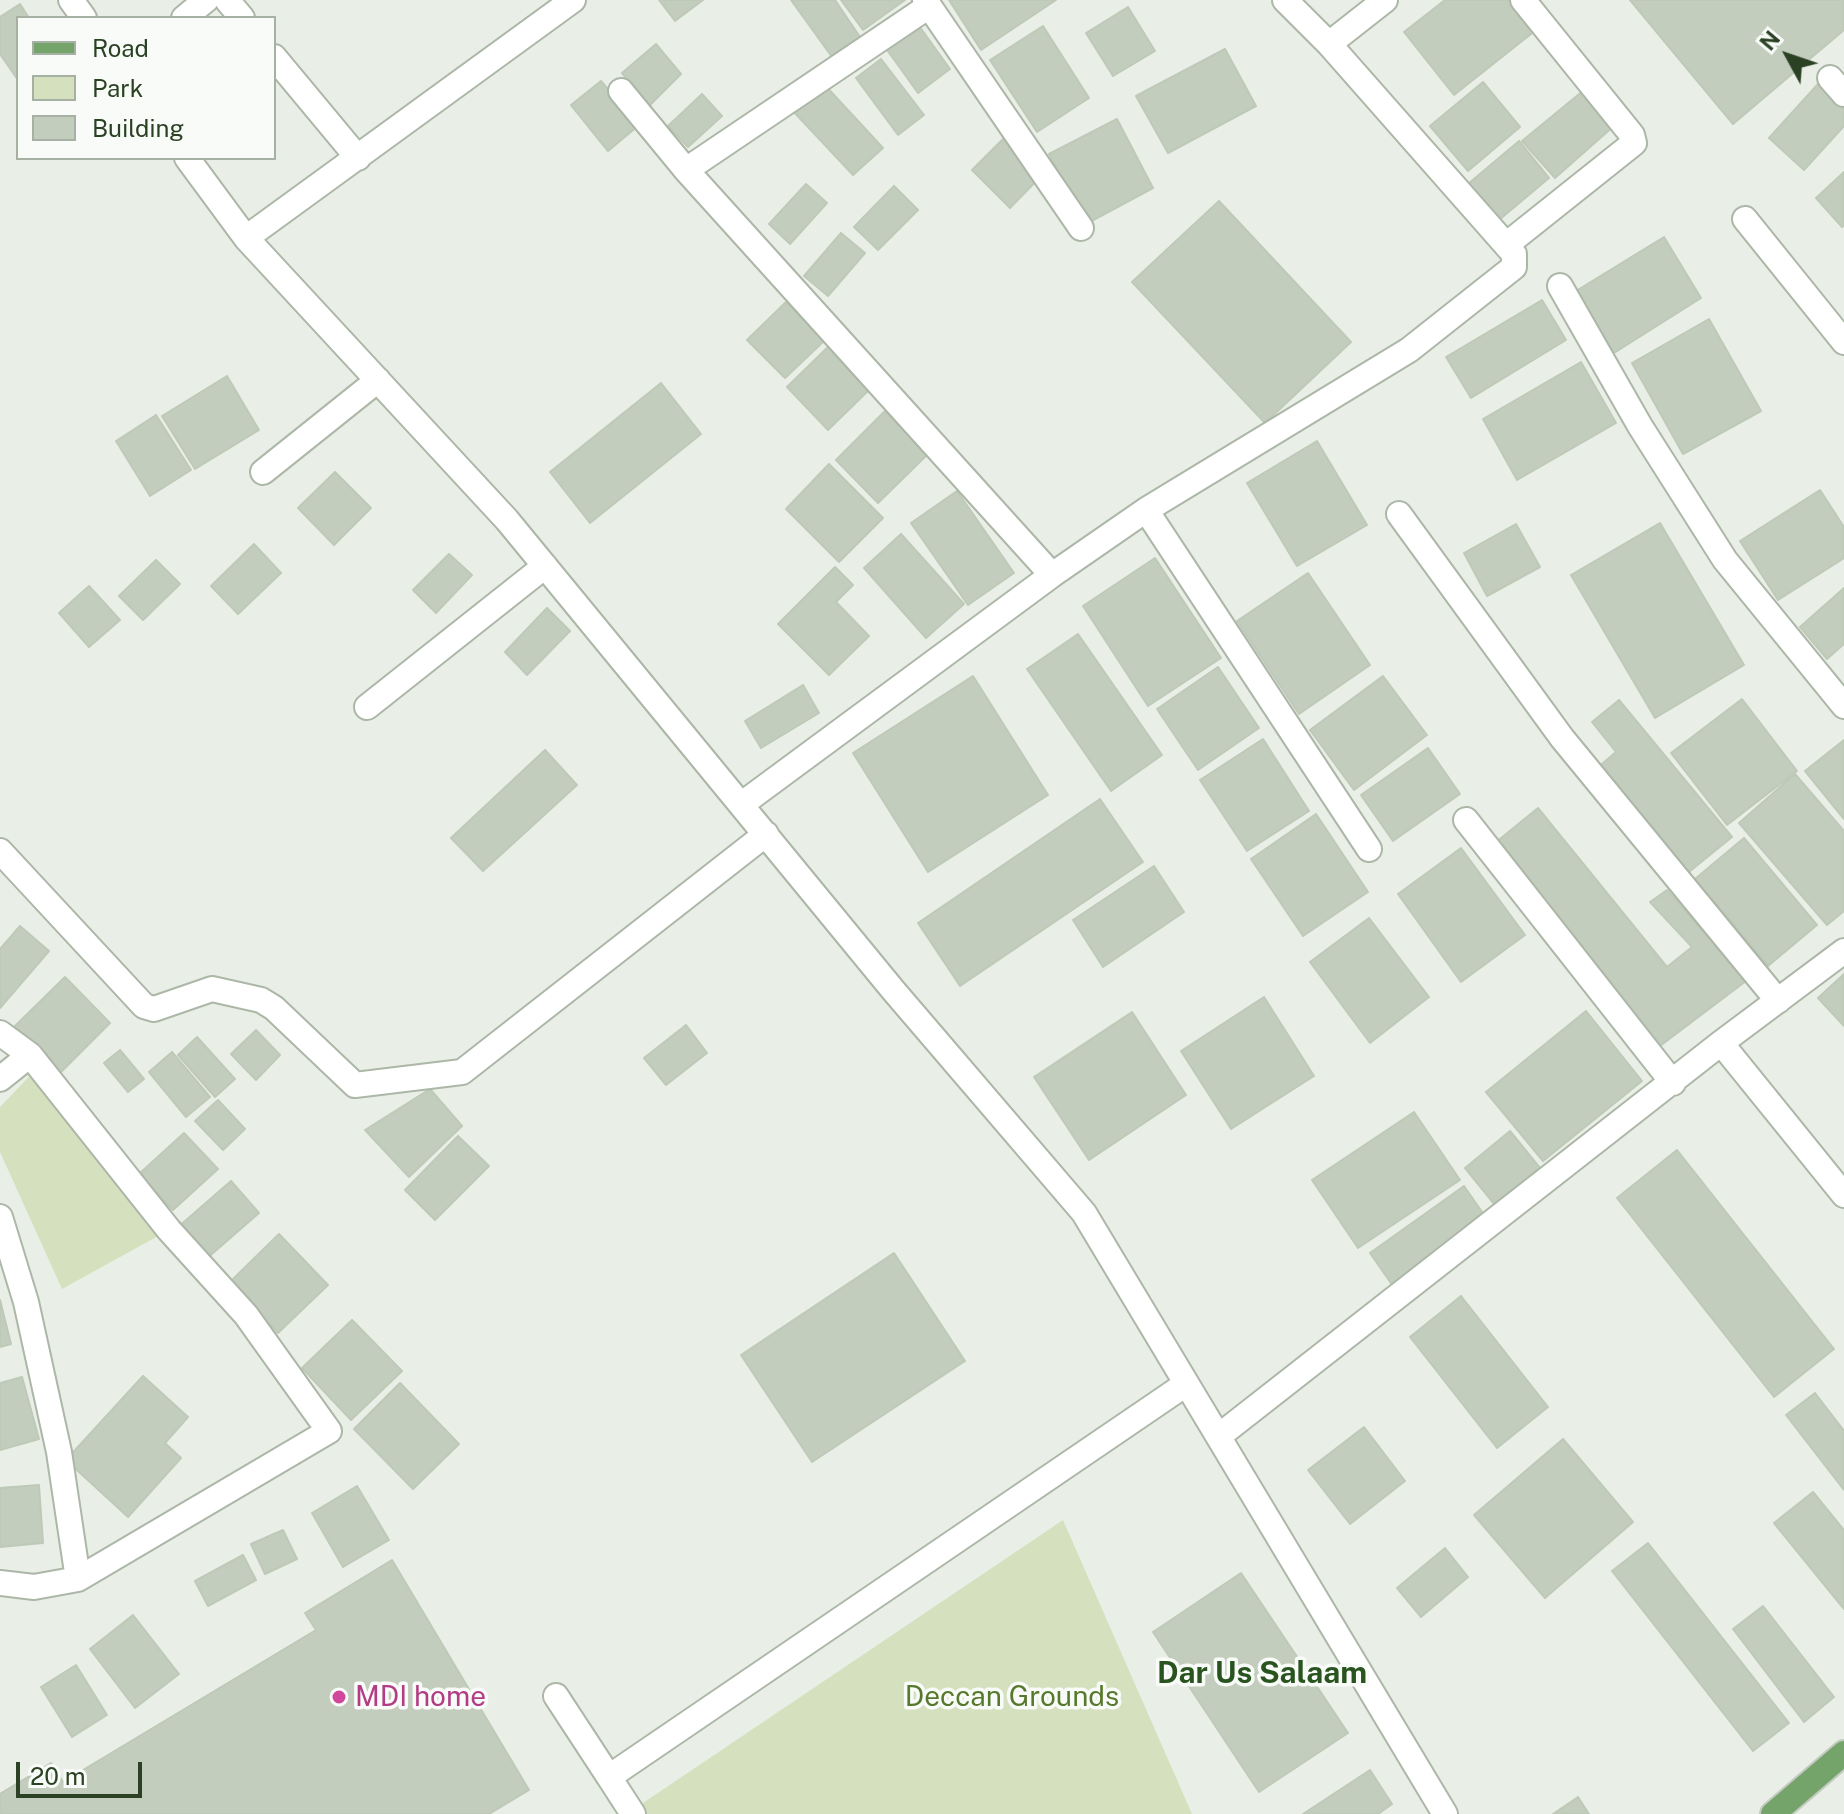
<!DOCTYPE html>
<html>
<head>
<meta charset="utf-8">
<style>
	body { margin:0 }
	#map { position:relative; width:1844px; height:1814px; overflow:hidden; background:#e9efe6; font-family:"Public Sans",sans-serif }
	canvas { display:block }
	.legend { position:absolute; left:16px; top:16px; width:260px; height:144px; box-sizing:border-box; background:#f8fbf7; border:2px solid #a6b1a3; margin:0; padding:10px 14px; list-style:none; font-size:24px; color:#2a4124 }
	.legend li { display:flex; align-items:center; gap:16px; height:40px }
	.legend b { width:40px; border:2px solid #a6b1a3 }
	.north { position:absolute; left:1748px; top:16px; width:80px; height:80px; -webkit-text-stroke:6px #f8fbf7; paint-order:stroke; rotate:310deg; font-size:22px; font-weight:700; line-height:32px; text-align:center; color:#2a4124 }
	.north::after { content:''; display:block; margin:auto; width:28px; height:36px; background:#2a4124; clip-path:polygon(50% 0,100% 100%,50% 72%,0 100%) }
	.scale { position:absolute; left:16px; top:1762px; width:126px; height:36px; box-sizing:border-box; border:4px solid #2a4124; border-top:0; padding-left:10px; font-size:24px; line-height:28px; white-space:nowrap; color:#2a4124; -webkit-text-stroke:6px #f8fbf7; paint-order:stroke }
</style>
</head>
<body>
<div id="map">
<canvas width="1844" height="1814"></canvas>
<ul class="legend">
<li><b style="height:10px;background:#75a46a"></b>Road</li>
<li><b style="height:22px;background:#d5e0bf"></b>Park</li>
<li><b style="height:22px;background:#c3cdbe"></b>Building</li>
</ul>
<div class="north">N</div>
<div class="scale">20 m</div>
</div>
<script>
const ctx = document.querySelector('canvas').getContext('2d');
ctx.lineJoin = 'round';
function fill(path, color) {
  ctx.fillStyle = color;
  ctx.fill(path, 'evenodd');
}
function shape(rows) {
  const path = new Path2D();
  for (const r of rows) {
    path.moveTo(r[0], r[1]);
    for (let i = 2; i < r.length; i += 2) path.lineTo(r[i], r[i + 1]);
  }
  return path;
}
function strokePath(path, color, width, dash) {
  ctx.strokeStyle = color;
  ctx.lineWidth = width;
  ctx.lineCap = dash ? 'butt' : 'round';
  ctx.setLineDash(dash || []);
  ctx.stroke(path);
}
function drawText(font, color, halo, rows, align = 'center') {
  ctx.font = font + ' "Public Sans",sans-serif';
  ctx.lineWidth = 7;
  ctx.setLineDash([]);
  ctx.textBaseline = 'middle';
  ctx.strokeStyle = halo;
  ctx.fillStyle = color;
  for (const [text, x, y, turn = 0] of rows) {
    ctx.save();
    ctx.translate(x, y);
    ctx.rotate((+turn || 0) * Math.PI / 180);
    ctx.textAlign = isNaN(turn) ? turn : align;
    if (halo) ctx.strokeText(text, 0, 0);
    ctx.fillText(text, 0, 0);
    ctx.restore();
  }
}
const green = shape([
	[39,1066,169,1230,62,1289,0,1152,0,1107],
	[1063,1520,1192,1814,637,1814,634,1809]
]);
const building = shape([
	[659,0,703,0,675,21,659,0],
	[791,0,835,0,860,37,832,57,791,0],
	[841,0,905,0,863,30,841,0],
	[949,0,1056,0,981,50,949,0],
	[1445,0,1513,0,1536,30,1454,95,1404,32,1445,0],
	[1630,0,1844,0,1844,30,1733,124,1630,0],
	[20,4,29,18,18,18,18,80,0,54,0,17,20,4],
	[1128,7,1155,51,1113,76,1086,33,1128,7],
	[917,23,950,69,918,93,885,47,917,23],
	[1043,26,1089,98,1037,132,990,60,1043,26],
	[656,44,681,74,649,106,622,73,656,44],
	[1225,49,1256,106,1168,153,1136,96,1225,49],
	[881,59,924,115,898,135,856,78,881,59],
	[601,81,638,126,608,151,571,105,601,81],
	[822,82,883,148,853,175,792,110,822,82],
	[1483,82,1520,127,1468,171,1430,126,1483,82],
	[1818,84,1844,107,1844,126,1804,170,1769,138,1818,84],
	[1584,90,1615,125,1555,178,1522,141,1584,90],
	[702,94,722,116,688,147,668,126,702,94],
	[1117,119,1153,188,1086,224,1049,154,1117,119],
	[1005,137,1043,174,1010,208,972,170,1005,137],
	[1519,141,1549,178,1499,220,1468,184,1519,141],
	[1844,172,1844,225,1842,227,1816,198,1844,172],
	[806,184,827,203,790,244,769,224,806,184],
	[894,186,918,210,878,250,854,227,894,186],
	[1219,201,1351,342,1265,423,1132,282,1219,201],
	[841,233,865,253,828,296,804,276,841,233],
	[1664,237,1701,298,1614,353,1576,291,1664,237],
	[1542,300,1566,340,1471,398,1446,357,1542,300],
	[786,302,824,341,785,378,747,340,786,302],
	[1709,319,1761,411,1683,454,1632,363,1709,319],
	[830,345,871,388,828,430,787,387,830,345],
	[1581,362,1616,423,1517,480,1483,419,1581,362],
	[227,376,259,430,195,469,162,416,227,376],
	[661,383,701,434,590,523,550,472,661,383],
	[885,411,928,454,878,503,836,460,885,411],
	[156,415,191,470,150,496,116,441,156,415],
	[1317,441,1367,525,1297,566,1247,483,1317,441],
	[829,464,883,518,839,562,786,509,829,464],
	[335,472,371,508,334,545,298,508,335,472],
	[1820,490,1844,527,1844,558,1778,600,1740,541,1820,490],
	[957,491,1014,573,968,605,911,523,957,491],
	[1660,523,1744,665,1655,718,1571,575,1660,523],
	[1516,524,1540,567,1487,596,1464,553,1516,524],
	[901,534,964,604,926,638,864,568,901,534],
	[254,544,281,573,238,614,211,586,254,544],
	[449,554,472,575,436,613,413,590,449,554],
	[1155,558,1221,658,1148,706,1083,606,1155,558],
	[156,560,180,584,143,620,119,596,156,560],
	[835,567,853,585,836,602,869,636,829,675,778,624,835,567],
	[1308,573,1370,665,1299,714,1237,621,1308,573],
	[89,586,120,620,89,647,59,613,89,586],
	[1844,588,1844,644,1827,659,1800,627,1844,588],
	[547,608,570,631,527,675,505,652,547,608],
	[1078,634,1162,755,1111,791,1027,669,1078,634],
	[1218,667,1259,728,1198,770,1157,709,1218,667],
	[973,676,1048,795,928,872,853,753,973,676],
	[1383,676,1427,735,1354,790,1310,730,1383,676],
	[803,685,819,713,761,748,745,721,803,685],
	[1742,699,1797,771,1727,825,1671,753,1742,699],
	[1619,700,1732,837,1684,876,1596,769,1616,752,1592,722,1619,700],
	[1263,739,1309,811,1247,851,1200,780,1263,739],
	[1844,740,1844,819,1805,771,1844,740],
	[1428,748,1460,794,1393,841,1361,795,1428,748],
	[545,750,577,785,483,871,451,838,545,750],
	[1795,774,1844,831,1844,911,1827,925,1739,823,1795,774],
	[1100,799,1143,862,960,986,918,923,1100,799],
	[1538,808,1667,967,1692,947,1650,902,1667,890,1746,981,1660,1046,1495,843,1538,808],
	[1316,814,1368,892,1303,936,1251,859,1316,814],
	[1744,838,1817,925,1768,966,1695,879,1744,838],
	[1461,848,1525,935,1461,982,1398,894,1461,848],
	[1154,866,1184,912,1103,967,1073,920,1154,866],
	[1369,918,1429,997,1370,1043,1310,962,1369,918],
	[20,926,49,951,0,1008,0,949,20,926],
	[1844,974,1844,1026,1818,998,1844,974],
	[65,977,110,1023,59,1074,14,1027,65,977],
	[1264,997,1314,1076,1231,1129,1181,1051,1264,997],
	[1586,1011,1642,1081,1543,1161,1486,1092,1586,1011],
	[1132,1012,1186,1095,1089,1160,1034,1077,1132,1012],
	[686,1025,707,1053,666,1085,644,1058,686,1025],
	[256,1030,280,1055,256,1080,231,1054,256,1030],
	[197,1037,235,1079,215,1097,178,1055,197,1037],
	[120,1050,144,1079,128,1092,104,1063,120,1050],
	[172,1052,210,1097,186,1117,149,1072,172,1052],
	[430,1089,462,1126,409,1177,365,1130,430,1089],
	[218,1100,245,1129,223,1150,195,1121,218,1100],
	[1414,1112,1460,1180,1358,1248,1312,1180,1414,1112],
	[1510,1131,1540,1168,1495,1205,1465,1168,1510,1131],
	[184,1133,218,1169,173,1210,139,1174,184,1133],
	[458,1136,489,1166,435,1220,405,1190,458,1136],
	[1677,1150,1834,1349,1774,1397,1617,1198,1677,1150],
	[231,1181,259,1213,205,1260,177,1228,231,1181],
	[1464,1186,1489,1222,1395,1289,1370,1253,1464,1186],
	[279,1234,328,1285,278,1333,230,1282,279,1234],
	[894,1253,965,1361,812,1462,741,1355,894,1253],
	[1461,1296,1548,1407,1497,1448,1410,1337,1461,1296],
	[0,1300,11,1344,0,1347,0,1300],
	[352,1320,402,1371,351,1420,302,1368,352,1320],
	[143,1376,188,1417,165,1443,181,1458,128,1517,66,1460,143,1376],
	[22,1377,39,1439,0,1450,0,1383,22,1377],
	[400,1383,459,1444,413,1489,354,1429,400,1383],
	[1815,1393,1844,1431,1844,1490,1786,1415,1815,1393],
	[1364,1427,1405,1481,1350,1524,1308,1470,1364,1427],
	[1563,1439,1633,1522,1545,1598,1474,1515,1563,1439],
	[39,1485,43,1543,0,1547,0,1488,39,1485],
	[357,1486,389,1540,343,1567,312,1513,357,1486],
	[1813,1492,1844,1530,1844,1609,1774,1523,1813,1492],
	[283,1530,297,1559,265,1574,251,1544,283,1530],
	[1648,1543,1789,1723,1753,1751,1612,1571,1648,1543],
	[1445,1548,1468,1577,1421,1617,1397,1588,1445,1548],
	[243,1555,256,1580,208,1606,195,1581,243,1555],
	[392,1560,529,1790,489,1814,0,1814,0,1794,51,1763,63,1782,316,1630,305,1613,392,1560],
	[1241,1573,1348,1733,1259,1792,1153,1632,1241,1573],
	[1763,1606,1834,1697,1804,1722,1733,1629,1763,1606],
	[133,1615,179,1674,135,1708,90,1649,133,1615],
	[76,1665,107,1715,72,1737,41,1687,76,1665],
	[1370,1770,1392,1804,1378,1814,1303,1814,1370,1770],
	[1578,1797,1589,1814,1553,1814,1578,1797]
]);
const minor = shape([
	[71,0,84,18],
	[227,0,242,18],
	[925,0,1081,228],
	[929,6,686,170,1052,575],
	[184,18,206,0],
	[1329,44,1385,0],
	[274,57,358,158],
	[1830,78,1844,94],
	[621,91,686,170],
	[187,158,246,238,507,520,893,990,1084,1213,1445,1814],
	[1745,219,1844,342],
	[246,238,573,0],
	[1506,245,1634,143,1632,135,1523,0],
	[1560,286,1640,426,1725,560,1844,706],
	[263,472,378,380],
	[1146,510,1369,849],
	[1399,514,1562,738,1778,1001],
	[367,707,545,566],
	[742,804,1052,575,1146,510,1409,350,1514,267,1514,254,1329,44,1285,0],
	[1466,820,1673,1083],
	[0,851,144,1006,154,1009,212,989,261,1000,274,1008,355,1085,462,1072,766,834],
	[0,1033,30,1055,169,1230,246,1315,329,1431,78,1579,59,1452,26,1302,0,1217],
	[1721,1043,1844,1195],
	[0,1079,30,1055],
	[1219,1436,1721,1043,1844,951],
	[0,1583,34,1587,78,1579],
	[556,1696,609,1777,1186,1384],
	[609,1777,633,1814]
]);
const major = shape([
	[1773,1814,1844,1753]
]);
const markers = [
	[339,1697,8,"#d1479c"]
];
const hotelNames = [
	["MDI home",355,1697]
];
const parkNames = [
	["Deccan Grounds",1012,1697]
];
const neighbourhoodNames = [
	["Dar Us Salaam",1262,1674]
];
fill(green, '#d5e0bf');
fill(building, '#c3cdbe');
strokePath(building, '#bec9b8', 2);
strokePath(minor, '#acb7a8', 28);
strokePath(major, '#c3cac2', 28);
strokePath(minor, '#fff', 24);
strokePath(major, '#75a46a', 24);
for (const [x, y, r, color] of markers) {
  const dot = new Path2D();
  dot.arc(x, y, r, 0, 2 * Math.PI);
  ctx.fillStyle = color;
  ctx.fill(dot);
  strokePath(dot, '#f8fbf7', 3);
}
drawText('28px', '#b23c85', '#f8fbf7', hotelNames, 'left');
drawText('28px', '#57792d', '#f8fbf7', parkNames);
drawText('bold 30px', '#29541f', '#f8fbf7', neighbourhoodNames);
</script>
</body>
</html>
